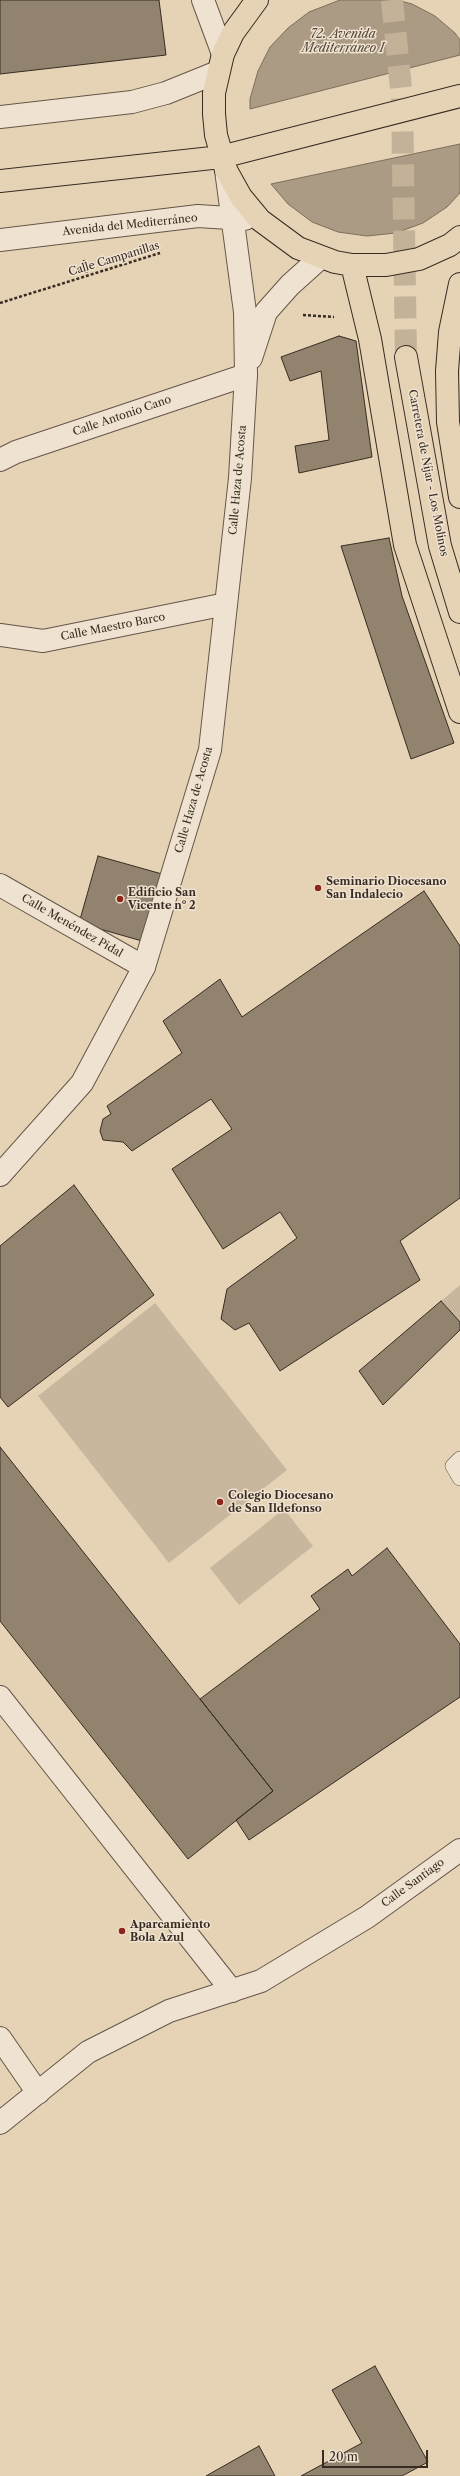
<!DOCTYPE html>
<html>
<head>
<meta charset="utf-8">
<style>
	body { margin:0 }
	#map { position:relative; width:460px; height:2476px; overflow:hidden; background:#e6d3b6; font-family:"Libre Caslon Text",serif }
	canvas { display:block }
	.scale { position:absolute; left:322px; top:2450px; width:106px; height:18px; box-sizing:border-box; border:2px solid #382c22; border-top:0; padding-left:5px; font-size:12px; line-height:14px; white-space:nowrap; color:#382c22; -webkit-text-stroke:3px #efe2d0; paint-order:stroke }
</style>
</head>
<body>
<div id="map">
<canvas width="460" height="2476"></canvas>
<div class="scale">20 m</div>
</div>
<script>
const ctx = document.querySelector('canvas').getContext('2d');
ctx.lineJoin = 'round';
function fill(path, color) {
  ctx.fillStyle = color;
  ctx.fill(path, 'evenodd');
}
function shape(rows) {
  const path = new Path2D();
  for (const r of rows) {
    path.moveTo(r[0], r[1]);
    for (let i = 2; i < r.length; i += 2) path.lineTo(r[i], r[i + 1]);
  }
  return path;
}
function strokePath(path, color, width, dash) {
  ctx.strokeStyle = color;
  ctx.lineWidth = width;
  ctx.lineCap = dash ? 'butt' : 'round';
  ctx.setLineDash(dash || []);
  ctx.stroke(path);
}
function drawText(font, color, halo, rows, align = 'center') {
  ctx.font = font + ' "Libre Caslon Text",serif';
  ctx.lineWidth = 3;
  ctx.setLineDash([]);
  ctx.textBaseline = 'middle';
  ctx.strokeStyle = halo;
  ctx.fillStyle = color;
  for (const [text, x, y, turn = 0] of rows) {
    ctx.save();
    ctx.translate(x, y);
    ctx.rotate((+turn || 0) * Math.PI / 180);
    ctx.textAlign = isNaN(turn) ? turn : align;
    if (halo) ctx.strokeText(text, 0, 0);
    ctx.fillText(text, 0, 0);
    ctx.restore();
  }
}
const green = shape([
	[460,1285,460,1322,441,1301],
	[155,1303,287,1470,169,1563,38,1396],
	[284,1509,313,1546,239,1605,210,1568]
]);
const water = shape([
	[340,0,397,0,412,4,435,16,455,33,460,40,460,55,250,109,250,99,258,71,270,47,288,28,309,12,340,0],
	[460,144,460,193,447,207,423,223,396,233,367,236,338,232,312,222,288,204,271,184,460,144]
]);
const building = shape([
	[0,0,159,0,166,55,0,74,0,0],
	[339,336,356,341,372,457,299,473,295,446,329,440,321,371,290,381,281,357,339,336],
	[389,538,402,596,454,743,411,759,341,546,389,538],
	[98,856,162,874,142,941,79,923,98,856],
	[424,891,460,946,460,1198,400,1241,420,1280,280,1371,249,1323,235,1330,221,1319,227,1289,297,1238,280,1212,223,1249,172,1169,232,1129,211,1099,132,1151,123,1142,103,1140,100,1131,103,1119,111,1114,107,1106,182,1053,163,1021,220,979,242,1017,424,891],
	[74,1185,154,1295,8,1407,0,1397,0,1246,74,1185],
	[441,1301,460,1322,460,1330,383,1405,359,1371,441,1301],
	[0,1447,273,1791,188,1859,0,1621,0,1447],
	[387,1548,460,1644,460,1697,249,1840,236,1820,273,1791,200,1699,320,1609,311,1596,348,1569,352,1576,387,1548],
	[375,2366,428,2462,402,2476,301,2476,362,2443,332,2390,375,2366],
	[259,2446,275,2476,206,2476,259,2446]
]);
const primaryTunnel = shape([
	[392,0,402,98,406,357]
]);
const path = shape([
	[84,260,87,275],
	[0,303,160,253],
	[303,315,334,317]
]);
const service = shape([
	[460,1459,453,1466,460,1478]
]);
const minor = shape([
	[0,460,16,452,246,375],
	[0,635,43,641,226,604],
	[0,885,144,967],
	[0,1697,232,1991],
	[0,2038,38,2093]
]);
const tertiary = shape([
	[203,0,223,54],
	[0,117,132,102,166,93,218,72],
	[0,240,198,216,245,219],
	[251,358,266,312,290,285,320,258],
	[0,1175,82,1083,144,967,210,750,240,478,246,375,245,312,226,170],
	[0,2123,88,2052,169,2011,261,1981,367,1917,460,1850]
]);
const primary = shape([
	[257,0,233,33,223,54,214,93,214,114,216,135,226,170,241,197,260,220,298,248,335,262,352,265,386,265,419,259,450,245,460,237],
	[0,181,221,157,460,96],
	[352,265,370,339,405,545,460,712],
	[460,284,450,332,447,371,448,422,460,497],
	[406,357,440,546,460,612]
]);
const markers = [
	[318,888,4,"#8f2418"],
	[120,899,4,"#8f2418"],
	[220,1502,4,"#8f2418"],
	[122,1931,4,"#8f2418"]
];
const streetNames = [
	["Avenida del Mediterráneo",130,225,-6],
	["Calle Campanillas",114,259,-17],
	["Calle Antonio Cano",122,416,-19],
	["Carretera de Níjar - Los Molinos",428,473,79],
	["Calle Haza de Acosta",238,480,-85],
	["Calle Maestro Barco",113,627,-11],
	["Calle Haza de Acosta",194,800,-74],
	["Calle Menéndez Pidal",72,926,30],
	["Calle Santiago",413,1883,-36]
];
const poiNames = [
	["Seminario Diocesano",326,882],
	["San Indalecio",326,895],
	["Edificio San",128,893],
	["Vicente nº 2",128,906],
	["Colegio Diocesano",228,1496],
	["de San Ildefonso",228,1509],
	["Aparcamiento",130,1925],
	["Bola Azul",130,1938]
];
const waterNames = [
	["72. Avenida",343,35],
	["Mediterráneo I",343,49]
];
fill(green, '#c8b79d');
fill(water, '#ab9a84');
strokePath(water, '#7d6e5d', 1);
fill(building, '#92836f');
strokePath(building, '#382c22', 1);
strokePath(primaryTunnel, '#c3b298', 22, [22, 11]);
strokePath(service, '#645647', 16);
strokePath(minor, '#645647', 24);
strokePath(tertiary, '#645647', 24);
strokePath(primary, '#382c22', 24);
strokePath(path, '#382c22', 2.5, [3, 2]);
strokePath(service, '#efe2d0', 15);
strokePath(minor, '#efe2d0', 22);
strokePath(tertiary, '#efe2d0', 22);
strokePath(primary, '#e6d3b6', 22);
for (const [x, y, r, color] of markers) {
  const dot = new Path2D();
  dot.arc(x, y, r, 0, 2 * Math.PI);
  ctx.fillStyle = color;
  ctx.fill(dot);
  strokePath(dot, '#efe2d0', 1.5);
}
drawText('11px', '#382c22', '#efe2d0', streetNames);
drawText('bold 11px', '#382c22', '#efe2d0', poiNames, 'left');
drawText('italic 12px', '#55483a', '#efe2d0', waterNames);
</script>
</body>
</html>
